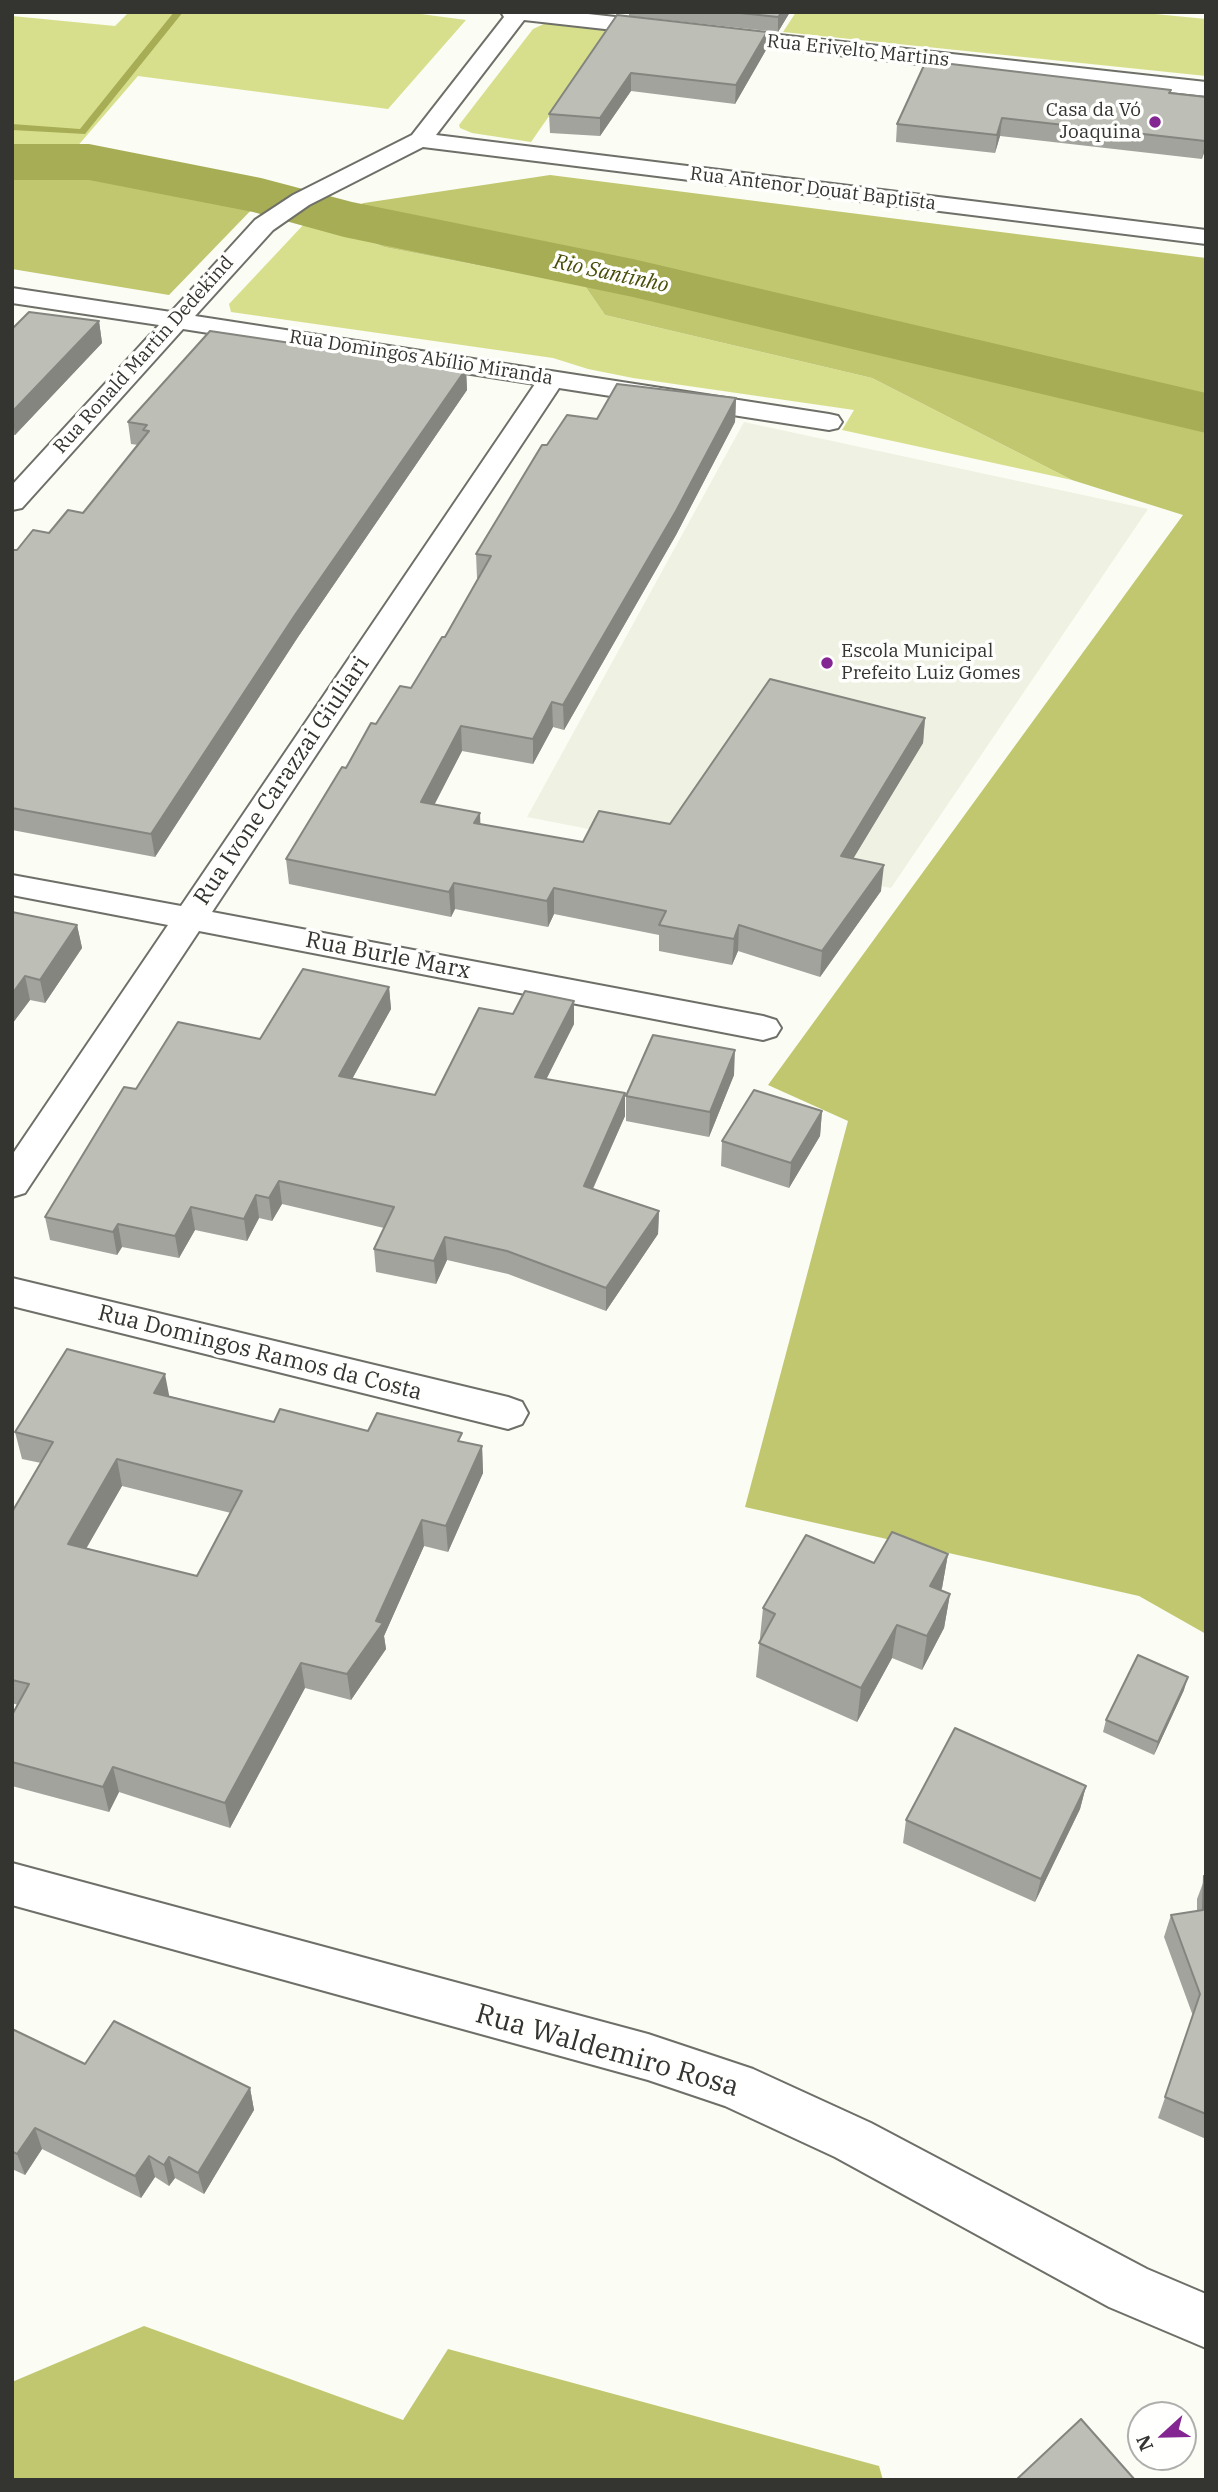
<!DOCTYPE html>
<html>
<head>
<meta charset="utf-8">
<style>
	body { margin:0 }
	#map { position:relative; width:1218px; height:2492px; overflow:hidden; background:#fbfcf4; font-family:"IBM Plex Serif",serif }
	canvas { display:block }
	.frame { position:absolute; inset:0; border:14px solid #343431; pointer-events:none }
	.north { position:absolute; left:1127px; top:2401px; width:70px; height:70px; box-sizing:border-box; background:#fffffe; border:2px solid #aeaeac; border-radius:50%; rotate:248deg; font-size:19px; font-weight:700; line-height:28px; text-align:center; color:#343431 }
	.north::after { content:''; display:block; margin:auto; width:24px; height:32px; background:#842691; clip-path:polygon(50% 0,100% 100%,50% 72%,0 100%) }
</style>
</head>
<body>
<div id="map">
<canvas width="1218" height="2492"></canvas>
<div class="frame"></div>
<div class="north">N</div>
</div>
<script>
const ctx = document.querySelector('canvas').getContext('2d');
ctx.lineJoin = 'round';
function fill(path, color) {
  ctx.fillStyle = color;
  ctx.fill(path, 'evenodd');
}
function shape(rows) {
  const path = new Path2D();
  for (const r of rows) {
    path.moveTo(r[0], r[1]);
    for (let i = 2; i < r.length; i += 2) path.lineTo(r[i], r[i + 1]);
  }
  return path;
}
function strokePath(path, color, width, dash) {
  ctx.strokeStyle = color;
  ctx.lineWidth = width;
  ctx.lineCap = dash ? 'butt' : 'round';
  ctx.setLineDash(dash || []);
  ctx.stroke(path);
}
function drawText(font, color, halo, rows, align = 'center') {
  ctx.font = font + ' "IBM Plex Serif",serif';
  ctx.lineWidth = 7;
  ctx.setLineDash([]);
  ctx.textBaseline = 'middle';
  ctx.strokeStyle = halo;
  ctx.fillStyle = color;
  for (const [text, x, y, turn = 0] of rows) {
    ctx.save();
    ctx.translate(x, y);
    ctx.rotate((+turn || 0) * Math.PI / 180);
    ctx.textAlign = isNaN(turn) ? turn : align;
    if (halo) ctx.strokeText(text, 0, 0);
    ctx.fillText(text, 0, 0);
    ctx.restore();
  }
}
const built = shape([
	[744,422,1148,509,891,888,527,817]
]);
const green = shape([
	[129,12,406,12,466,20,388,109,138,76,69,156,12,155,12,16,115,26],
	[796,12,1135,12,1206,19,1206,76,783,32],
	[548,22,611,27,531,142,472,133,460,128,459,125,533,29],
	[313,219,384,247,585,286,605,315,872,378,1072,480,842,430,854,410,633,378,588,369,553,358,231,312,229,304,305,223]
]);
const forest = shape([
	[12,167,83,168,258,203,169,295,12,269],
	[550,175,1206,258,1206,1634,1139,1596,745,1507,848,1121,768,1085,1183,515,1072,480,872,378,605,315,585,286,384,247,313,219,364,203],
	[144,2326,403,2420,448,2349,879,2466,883,2480,12,2480,12,2382]
]);
const stream = shape([
	[174,12,183,12,85,134,12,130,12,124,80,129,174,12]
]);
const river = shape([
	[12,144,89,144,261,178,352,202,633,259,1206,393,1206,433,633,297,344,237,253,212,89,180,12,180,12,144]
]);
const minor = shape([
	[501,12,570,12,1206,82,1206,96,524,20,436,135,1206,230,1206,244,423,147,309,205,273,230,195,316,829,414,838,416,842,422,838,428,829,430,559,388,212,912,763,1016,776,1020,781,1028,776,1036,763,1040,199,931,25,1193,12,1197,12,1155,168,925,12,895,12,875,181,906,535,384,183,329,22,508,12,510,12,485,159,325,12,303,12,288,171,312,255,220,293,195,412,135,504,17,501,12],
	[12,1278,508,1397,522,1402,528,1413,522,1424,508,1429,12,1306,12,1278],
	[12,1863,648,2034,753,2069,871,2123,1147,2269,1206,2294,1206,2348,1109,2307,835,2157,725,2106,648,2080,12,1905,12,1863]
]);
const wall = shape([
	[629,12,790,12,778,32,629,16],
	[617,15,767,32,766,50,735,104,631,91,600,136,550,133,549,114],
	[1170,93,1206,97,1206,146,1202,159,1000,136,995,153,896,142,897,124],
	[99,321,102,343,15,435,12,435,12,329],
	[466,369,467,390,298,637,155,857,12,830,12,550,17,550,49,533,83,513,138,445,131,444,128,422],
	[736,398,735,422,676,535,564,730,553,727,533,764,462,751,434,804,480,824,583,842,670,824,925,718,923,743,853,859,881,891,820,977,738,951,732,965,659,951,659,935,554,914,548,927,455,909,451,917,289,884,286,859,346,768,411,688,445,637,479,578,477,578,476,554,547,445,597,419],
	[12,912,77,925,82,948,45,1003,30,1000,12,1024],
	[389,987,391,1009,352,1079,435,1095,513,1014,574,1001,574,1024,546,1079,625,1093,625,1116,593,1189,659,1211,658,1234,606,1311,508,1274,447,1260,436,1284,376,1272,374,1249,384,1228,282,1204,272,1221,259,1218,247,1241,195,1230,179,1258,122,1247,117,1255,50,1240,45,1217,136,1089],
	[734,1075,709,1137,626,1121,626,1096],
	[822,1111,820,1136,789,1188,721,1166,722,1141],
	[169,1396,274,1422,462,1442,482,1446,483,1473,448,1552,424,1546,384,1636,386,1649,351,1700,305,1688,230,1828,119,1792,109,1812,12,1786,12,1715,18,1705,12,1703,12,1512,41,1463,22,1459,15,1432],
	[122,1486,231,1513,197,1576,86,1548],
	[948,1554,942,1588,941,1591,950,1594,944,1628,922,1670,892,1658,857,1722,756,1677,763,1608,874,1563],
	[1184,1690,1154,1755,1103,1732,1106,1720],
	[1086,1786,1080,1809,1035,1902,903,1843,906,1820],
	[1206,1875,1206,2139,1158,2118,1193,2016,1164,1937,1171,1915,1197,1911,1197,1899],
	[12,2029,85,2064,250,2088,254,2110,204,2194,175,2178,169,2186,155,2177,141,2198,42,2149,25,2175,12,2169]
]);
const shadedWall = shape([
	[782,12,790,12,778,32,778,17],
	[767,32,766,50,735,104,736,85],
	[631,73,631,91,600,136,600,118],
	[1002,118,1000,136,995,153,997,135],
	[1206,138,1206,146,1202,159],
	[99,321,102,343,15,435,12,412],
	[466,369,467,390,298,637,155,857,151,834,295,615],
	[736,398,735,422,676,535,564,730,563,705],
	[552,702,553,727,533,764,533,739],
	[925,718,923,743,839,882,841,856],
	[461,726,462,751,423,827,421,802],
	[480,813,481,839,474,823],
	[884,865,881,891,820,977,822,951],
	[454,883,455,909,451,917,449,892],
	[554,888,554,914,548,927,547,901],
	[77,925,82,948,45,1003,40,980],
	[739,925,738,951,732,965,734,939],
	[25,976,30,1000,12,1024,12,994],
	[389,987,391,1009,341,1099,339,1076],
	[574,1001,574,1024,536,1100,535,1077],
	[735,1050,734,1075,709,1137,710,1112],
	[625,1093,625,1116,584,1208,584,1186],
	[822,1111,820,1136,789,1188,791,1163],
	[279,1181,282,1204,272,1221,269,1198],
	[256,1195,259,1218,247,1241,244,1219],
	[191,1207,195,1230,179,1258,175,1236],
	[659,1211,658,1234,606,1311,606,1288],
	[118,1224,122,1247,117,1255,113,1232],
	[445,1237,447,1260,436,1284,434,1261],
	[165,1374,170,1400,154,1393],
	[482,1446,483,1473,448,1552,446,1526],
	[117,1459,122,1486,74,1570,68,1544],
	[422,1520,424,1546,384,1636,386,1649,351,1700,347,1674,376,1621],
	[948,1554,942,1588,925,1620,930,1586],
	[950,1594,944,1628,922,1670,927,1636],
	[897,1625,892,1658,857,1722,861,1688],
	[301,1663,305,1688,230,1828,225,1803],
	[1188,1677,1184,1690,1154,1755,1158,1742],
	[113,1767,119,1792,109,1812,103,1787],
	[1086,1786,1080,1809,1035,1902,1041,1879],
	[250,2088,254,2110,204,2194,198,2173],
	[35,2128,42,2149,25,2175,17,2154],
	[149,2156,155,2177,141,2198,135,2176],
	[169,2157,175,2178,169,2186,164,2165]
]);
const building = shape([
	[731,12,782,12,778,17,731,12],
	[617,15,767,32,736,85,631,73,600,118,549,114,617,15],
	[926,61,1171,90,1169,93,1206,97,1206,138,1205,141,1002,118,997,135,897,124,926,61],
	[29,312,99,321,12,412,12,329,29,312],
	[210,331,466,369,295,615,151,834,12,808,12,550,17,550,33,530,49,533,68,510,83,513,149,431,143,430,147,425,128,422,210,331],
	[617,384,736,398,676,511,563,705,552,702,533,739,461,726,421,802,480,813,474,823,583,842,599,811,670,824,770,679,925,718,841,856,884,865,822,951,739,925,734,939,659,925,666,911,554,888,547,901,454,883,449,892,286,859,342,767,346,768,371,723,376,724,400,686,411,688,442,637,445,637,491,556,476,554,542,445,547,445,567,415,597,419,617,384],
	[12,912,77,925,40,980,25,976,12,994,12,912],
	[303,969,389,987,339,1076,435,1095,479,1008,513,1014,525,991,574,1001,535,1077,625,1093,584,1186,659,1211,606,1288,507,1251,445,1237,434,1261,374,1249,394,1207,279,1181,269,1198,256,1195,244,1219,191,1207,175,1236,118,1224,113,1232,45,1217,124,1087,136,1089,178,1022,260,1039,303,969],
	[653,1035,735,1050,710,1112,626,1096,653,1035],
	[754,1090,822,1111,791,1163,722,1141,754,1090],
	[67,1349,165,1374,154,1393,274,1422,280,1409,368,1431,377,1413,462,1433,458,1441,482,1446,446,1526,422,1520,376,1621,383,1623,347,1674,301,1663,225,1803,113,1767,103,1787,12,1762,12,1715,29,1684,12,1680,12,1512,53,1442,15,1432,67,1349],
	[117,1459,242,1491,197,1576,68,1544,117,1459],
	[892,1532,948,1554,930,1586,950,1594,927,1636,897,1625,861,1688,759,1643,775,1614,763,1608,806,1535,874,1563,892,1532],
	[1138,1655,1188,1677,1158,1742,1106,1720,1138,1655],
	[955,1728,1086,1786,1041,1879,906,1820,955,1728],
	[1206,1875,1206,2114,1165,2097,1200,1994,1171,1915,1203,1910,1204,1876,1206,1875],
	[114,2021,250,2088,198,2173,169,2157,164,2165,149,2156,135,2176,35,2128,17,2154,12,2151,12,2029,85,2064,114,2021],
	[1081,2419,1135,2480,1016,2480,1081,2419]
]);
const markers = [
	[1155,122,7,"#842691"],
	[827,663,7,"#842691"]
];
const farStreetnames = [
	["Rua Erivelto Martins",858,51,6],
	["Rua Antenor Douat Baptista",813,189,7],
	["Rua Ronald Martin Dedekind",144,355,-48],
	["Rua Domingos Abílio Miranda",421,358,9]
];
const farPoinames = [
	["Casa da Vó",1141,111],
	["Joaquina",1141,133],
	["Escola Municipal",841,652,"left"],
	["Prefeito Luiz Gomes",841,674,"left"]
];
const farWaternames = [
	["Rio Santinho",611,274,12]
];
const streetNames = [
	["Rua Ivone Carazzai Giuliari",282,781,-56],
	["Rua Burle Marx",388,956,11],
	["Rua Domingos Ramos da Costa",260,1353,14]
];
const nearStreetnames = [
	["Rua Waldemiro Rosa",607,2051,16]
];
fill(built, '#eff1e2');
fill(green, '#d8df8c');
fill(forest, '#c0c76f');
fill(stream, '#a7ad55');
fill(river, '#a7ad55');
strokePath(minor, '#6e6f68', 4);
fill(minor, '#fff');
fill(wall, '#a3a39d');
fill(shadedWall, '#84857f');
fill(building, '#bdbeb6');
strokePath(building, '#84857f', 2);
for (const [x, y, r, color] of markers) {
  const dot = new Path2D();
  dot.arc(x, y, r, 0, 2 * Math.PI);
  ctx.fillStyle = color;
  ctx.fill(dot);
  strokePath(dot, '#fffffe', 2.5);
}
drawText('19px', '#343431', '#fffffe', farStreetnames);
drawText('19px', '#343431', '#fffffe', farPoinames, 'right');
drawText('italic 21px', '#4a4d09', '#fffffe', farWaternames);
drawText('23px', '#343431', '#fffffe', streetNames);
drawText('28px', '#343431', '#fffffe', nearStreetnames);
</script>
</body>
</html>
